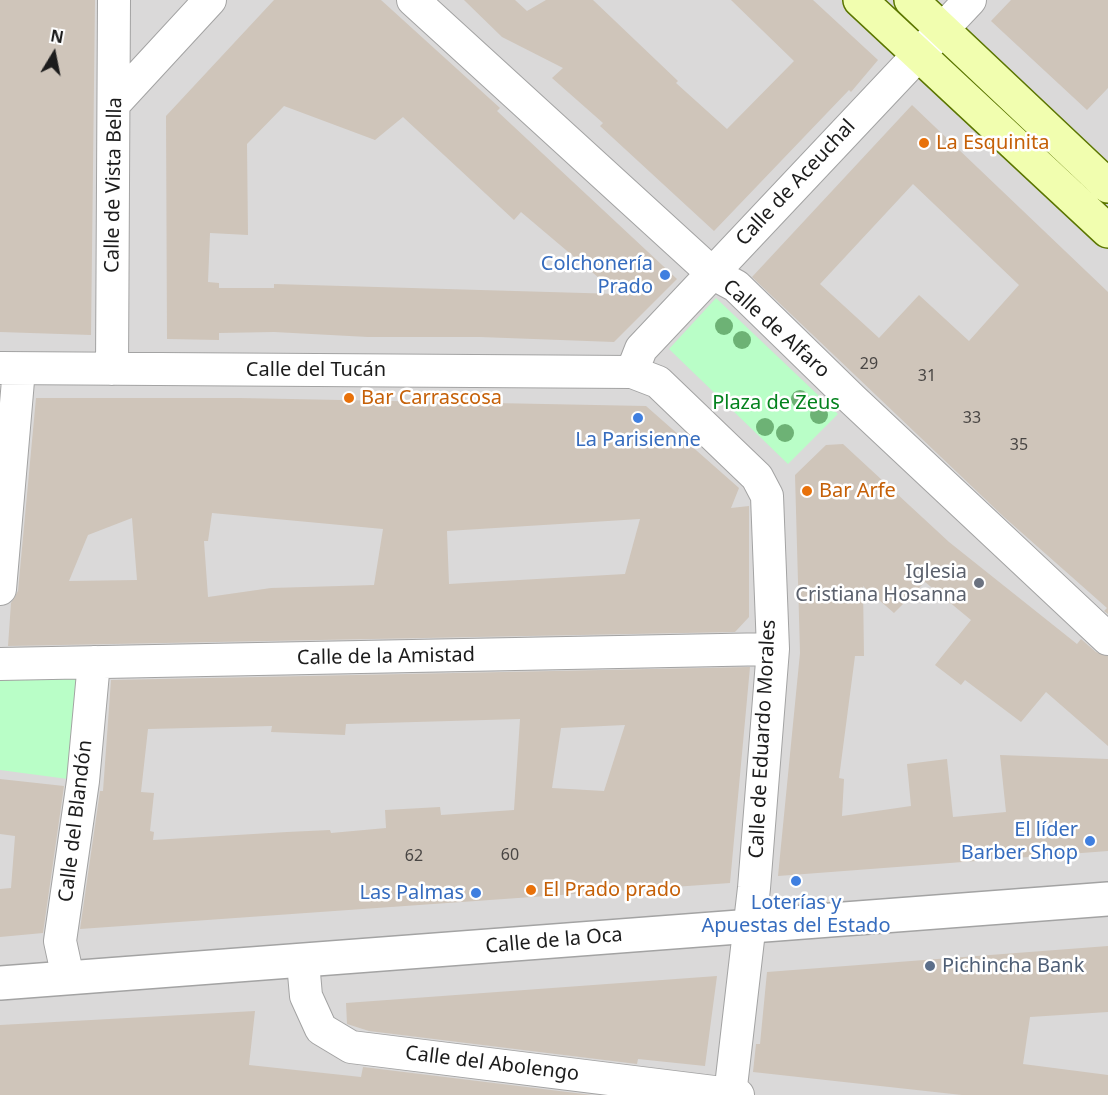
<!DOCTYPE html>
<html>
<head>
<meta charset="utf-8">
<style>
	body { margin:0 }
	#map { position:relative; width:1108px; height:1095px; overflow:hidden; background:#efece1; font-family:"Noto Sans",sans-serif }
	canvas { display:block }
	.north { position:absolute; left:24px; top:24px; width:60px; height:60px; -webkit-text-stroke:4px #fff; paint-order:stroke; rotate:10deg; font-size:16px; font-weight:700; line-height:24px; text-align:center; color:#1c1c1c }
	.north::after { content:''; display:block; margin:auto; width:21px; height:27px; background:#1c1c1c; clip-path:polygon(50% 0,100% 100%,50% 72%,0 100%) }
</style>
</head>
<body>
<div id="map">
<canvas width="1108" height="1095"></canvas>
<div class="north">N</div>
</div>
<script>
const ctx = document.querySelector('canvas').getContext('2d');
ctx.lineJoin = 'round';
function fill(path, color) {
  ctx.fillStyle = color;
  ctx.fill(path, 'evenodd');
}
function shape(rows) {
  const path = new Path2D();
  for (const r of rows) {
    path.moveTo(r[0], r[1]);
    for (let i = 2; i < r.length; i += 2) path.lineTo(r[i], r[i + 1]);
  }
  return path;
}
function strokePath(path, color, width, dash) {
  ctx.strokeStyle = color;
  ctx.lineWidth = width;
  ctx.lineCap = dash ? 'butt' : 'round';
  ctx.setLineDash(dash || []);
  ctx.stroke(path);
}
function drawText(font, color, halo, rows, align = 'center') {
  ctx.font = font + ' "Noto Sans",sans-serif';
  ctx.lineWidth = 5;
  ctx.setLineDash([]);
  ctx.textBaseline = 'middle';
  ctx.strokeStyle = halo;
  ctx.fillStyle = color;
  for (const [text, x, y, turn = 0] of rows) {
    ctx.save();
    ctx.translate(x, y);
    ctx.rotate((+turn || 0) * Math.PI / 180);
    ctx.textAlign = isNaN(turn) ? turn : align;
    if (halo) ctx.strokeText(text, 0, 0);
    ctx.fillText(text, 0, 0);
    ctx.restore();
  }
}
const residential = shape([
	[0,0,1108,0,1108,1095,0,1095]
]);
const park = shape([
	[716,298,838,414,788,464,669,349],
	[94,662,83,781,0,770,0,664]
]);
const building = shape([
	[0,0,95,0,91,335,0,332],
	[274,0,381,0,500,108,497,111,677,279,614,342,480,337,368,337,274,332,219,333,219,340,167,339,166,116],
	[284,106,375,140,403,117,514,220,521,212,618,294,274,284,274,288,219,288,219,283,208,282,210,233,248,235,247,144],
	[464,0,515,0,527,11,546,0,593,0,678,81,676,83,727,129,794,61,731,0,813,0,878,60,851,92,849,90,714,231,600,126,603,123,552,78,563,68,502,37],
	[1011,0,1108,0,1108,88,1087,110,991,21],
	[912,105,1108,292,1108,614,1104,611,1107,608,1004,517,752,277],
	[913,184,1019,285,969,341,919,295,879,338,820,284],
	[36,398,240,398,646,406,739,488,731,508,749,506,749,617,735,632,8,646,11,603,18,591],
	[212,513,383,529,374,585,271,588,208,597,204,541,208,541],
	[132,518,137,580,69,581,88,535],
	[640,519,625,574,449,584,447,531],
	[843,444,949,542,1077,644,1081,639,1096,652,1108,656,1108,746,1046,692,1021,722,965,680,961,685,935,665,971,620,925,582,894,613,863,586,864,656,855,656,839,778,844,779,842,816,911,806,907,764,947,759,953,817,1006,812,1000,755,1108,759,1108,851,778,876,800,653,795,475,826,445],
	[750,667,730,883,80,929,100,791,103,791,111,680],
	[520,719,514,810,441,815,440,807,385,810,386,828,331,833,330,830,287,832,153,840,154,832,150,831,154,793,141,792,148,729,272,726,271,732,345,735,346,724],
	[625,725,604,791,552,788,561,728],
	[0,779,64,786,43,933,0,937,0,889,11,888,15,836,0,834],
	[1108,946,1108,1012,1030,1017,1023,1064,1108,1075,1108,1095,962,1095,753,1072,756,1044,760,1044,767,972],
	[717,976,705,1066,638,1059,637,1064,369,1031,347,1024,346,1003],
	[255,1011,249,1065,361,1077,363,1067,592,1095,0,1095,0,1025]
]);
const minor = shape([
	[413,0,712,273,736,286,852,399,1108,639],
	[115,103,210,0],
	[0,368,632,372,658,382,757,477,767,496,773,649,754,888,730,1095],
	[112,369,114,0],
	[632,372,641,349,970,0],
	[0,589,19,369],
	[0,664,773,649],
	[303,962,306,996,321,1029,351,1047,738,1095],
	[68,978,60,941,83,781,94,662]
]);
const tertiary = shape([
	[0,983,1108,899]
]);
const secondary = shape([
	[860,0,1108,231],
	[911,0,1108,186]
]);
const trees = [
	[724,326],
	[742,340],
	[800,399],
	[819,415],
	[765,427],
	[785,433]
];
const markers = [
	[924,143,6,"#e8710a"],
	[665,275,6,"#3f7fe0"],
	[349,398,6,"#e8710a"],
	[638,418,6,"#3f7fe0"],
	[807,491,6,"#e8710a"],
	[979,583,6,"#6b7280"],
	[1090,841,6,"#3f7fe0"],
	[796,881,6,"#3f7fe0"],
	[531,890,6,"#e8710a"],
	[476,893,6,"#3f7fe0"],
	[930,966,6,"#5c6f8a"]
];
const numberNames = [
	["29",869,364],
	["31",927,376],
	["33",972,418],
	["35",1019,445],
	["60",510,855],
	["62",414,856]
];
const foodNames = [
	["La Esquinita",936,143],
	["Bar Carrascosa",361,398],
	["Bar Arfe",819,491],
	["El Prado prado",543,890]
];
const streetNames = [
	["Calle de Aceuchal",796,183,-47],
	["Calle de Vista Bella",114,185,-89],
	["Calle de Alfaro",776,329,42],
	["Calle del Tucán",316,370],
	["Calle de la Amistad",386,657,-1],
	["Calle de Eduardo Morales",763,739,-87],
	["Calle del Blandón",76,821,-83],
	["Calle de la Oca",554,941,-5],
	["Calle del Abolengo",492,1064,7]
];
const shopNames = [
	["Colchonería",653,264],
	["Prado",653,287],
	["La Parisienne",638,440,"center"],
	["El líder",1078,830],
	["Barber Shop",1078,853],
	["Las Palmas",464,893],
	["Loterías y",796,903,"center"],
	["Apuestas del Estado",796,926,"center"]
];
const parkNames = [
	["Plaza de Zeus",776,403]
];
const worshipNames = [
	["Iglesia",967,572],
	["Cristiana Hosanna",967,595]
];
const serviceNames = [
	["Pichincha Bank",942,966]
];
fill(residential, '#dad9d9');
fill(park, '#b9fec7');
fill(building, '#cfc5ba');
strokePath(minor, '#a3a3a3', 34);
strokePath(tertiary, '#a3a3a3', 36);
strokePath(secondary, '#5b7600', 36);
strokePath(minor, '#fff', 32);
strokePath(tertiary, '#fff', 33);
strokePath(secondary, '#f1feaf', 33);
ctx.fillStyle = '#6db275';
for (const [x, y] of trees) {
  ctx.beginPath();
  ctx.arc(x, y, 9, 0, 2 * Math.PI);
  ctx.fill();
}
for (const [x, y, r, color] of markers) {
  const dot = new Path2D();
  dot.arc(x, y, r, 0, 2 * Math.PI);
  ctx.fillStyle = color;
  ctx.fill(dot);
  strokePath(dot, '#fff', 2);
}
drawText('16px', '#494644', null, numberNames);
drawText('20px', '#c56008', '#fff', foodNames, 'left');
drawText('20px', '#1c1c1c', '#fff', streetNames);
drawText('20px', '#366cbe', '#fff', shopNames, 'right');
drawText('20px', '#03821d', '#fff', parkNames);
drawText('20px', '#5b616d', '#fff', worshipNames, 'right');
drawText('20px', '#4e5e75', '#fff', serviceNames, 'left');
</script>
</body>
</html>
